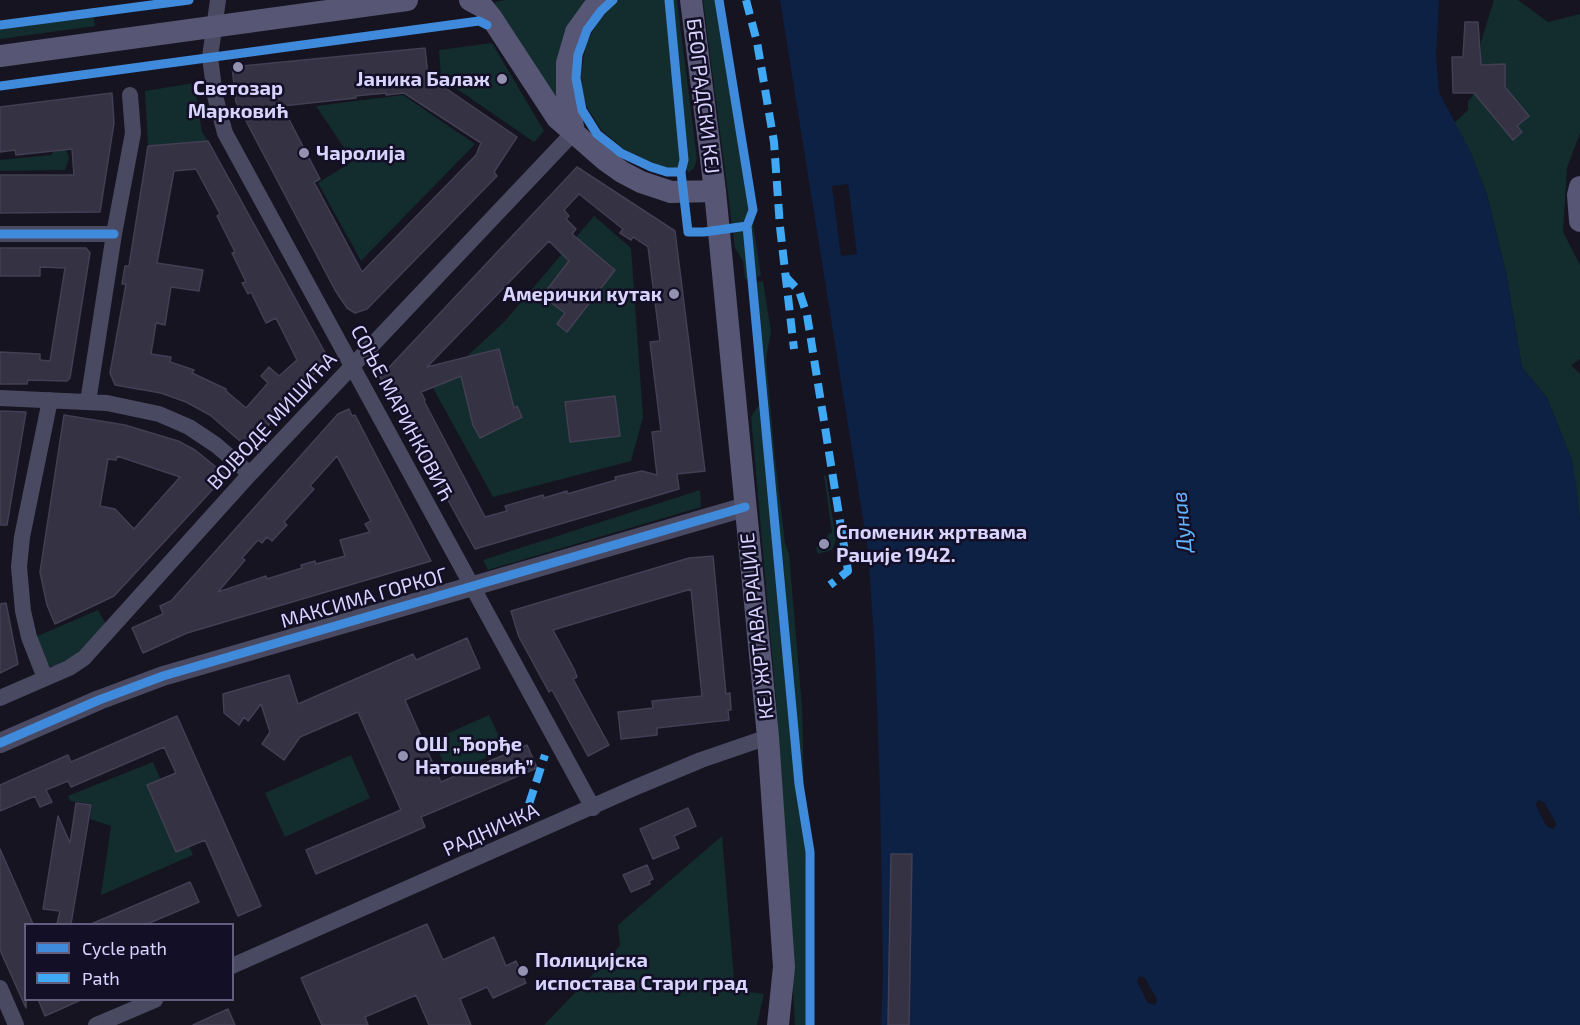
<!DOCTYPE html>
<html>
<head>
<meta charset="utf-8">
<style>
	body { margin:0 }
	#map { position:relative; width:1580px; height:1025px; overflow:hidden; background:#161421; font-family:"Exo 2",sans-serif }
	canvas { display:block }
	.legend { position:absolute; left:24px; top:923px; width:210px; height:78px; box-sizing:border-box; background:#130f26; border:2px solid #625e7d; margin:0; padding:8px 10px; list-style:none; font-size:18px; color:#d9d4ff }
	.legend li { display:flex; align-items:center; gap:12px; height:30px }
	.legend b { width:30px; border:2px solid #625e7d }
</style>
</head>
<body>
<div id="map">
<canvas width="1580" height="1025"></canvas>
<ul class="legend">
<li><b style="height:8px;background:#408adc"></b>Cycle path</li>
<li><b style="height:8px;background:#3fa9f5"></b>Path</li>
</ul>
</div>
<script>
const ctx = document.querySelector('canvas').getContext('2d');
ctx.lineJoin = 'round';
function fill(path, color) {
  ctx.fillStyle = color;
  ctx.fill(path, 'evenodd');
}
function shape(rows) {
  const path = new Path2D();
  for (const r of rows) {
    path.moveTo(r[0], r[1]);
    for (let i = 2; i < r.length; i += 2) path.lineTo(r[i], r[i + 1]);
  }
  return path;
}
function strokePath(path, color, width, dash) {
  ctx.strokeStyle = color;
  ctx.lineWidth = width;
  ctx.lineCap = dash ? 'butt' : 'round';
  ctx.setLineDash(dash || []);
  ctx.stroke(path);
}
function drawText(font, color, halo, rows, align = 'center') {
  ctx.font = font + ' "Exo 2",sans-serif';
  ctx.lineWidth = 5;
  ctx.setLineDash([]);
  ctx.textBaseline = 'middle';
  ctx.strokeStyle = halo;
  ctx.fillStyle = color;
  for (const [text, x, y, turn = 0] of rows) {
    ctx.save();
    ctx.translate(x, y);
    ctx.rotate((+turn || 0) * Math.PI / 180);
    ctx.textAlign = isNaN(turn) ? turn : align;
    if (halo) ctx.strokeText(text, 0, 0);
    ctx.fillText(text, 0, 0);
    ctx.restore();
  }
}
const green = shape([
	[506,0,588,0,565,114,494,5,495,2],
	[618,0,677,0,697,159,694,168,688,173,687,169,674,170,652,163,624,149,602,131,587,107,582,91,581,73,586,44,602,14],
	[703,0,717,0,754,230,761,276,745,279,743,261,735,248],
	[1494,0,1518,0,1548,22,1580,14,1580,133,1567,168,1563,232,1580,265,1580,359,1571,365,1580,374,1580,520,1572,460,1547,398,1522,367,1506,273,1487,195,1469,149,1454,123,1468,110,1468,101,1471,98,1474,93,1513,139,1522,132,1517,126,1529,116,1505,87,1505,64,1481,65,1481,42],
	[94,17,95,26,0,39,0,29],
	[492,43,544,131,534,142,441,78,439,50],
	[194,83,202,132,208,141,148,146,145,91],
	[403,95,475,144,361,261,318,183,353,161,316,106],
	[65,146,69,158,65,170,0,171,0,160,51,155,54,151],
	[594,216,631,248,643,417,631,461,493,497,433,388,505,321],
	[763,281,771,332,766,359,775,458,785,543,789,554,802,707,810,1025,795,1025,776,699,751,417,765,395,755,282],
	[826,475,836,540,832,550,818,554,816,548,828,536,828,534,832,533,824,476],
	[700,490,701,507,488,570,483,560],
	[98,610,106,624,73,658,56,667,49,666,45,661,35,637],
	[489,715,505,749,449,774,433,740],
	[351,755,370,798,285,837,265,793],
	[153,762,193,855,101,895,111,826,90,819,92,804,70,801,68,796],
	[722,836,734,979,736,990,764,994,757,1025,544,1025,620,946,618,925]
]);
const water = shape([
	[780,0,1439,0,1436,56,1439,92,1469,149,1487,195,1506,273,1522,367,1547,398,1572,460,1576,482,1580,520,1580,1025,881,1025,883,974,880,790,875,653,868,550],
	[1544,802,1556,826,1547,827,1536,803],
	[1145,978,1157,1002,1148,1003,1137,979]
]);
const pier = shape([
	[848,184,857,254,841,256,832,186],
	[1538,800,1544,802,1556,823,1554,829,1547,827,1536,806],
	[1139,976,1145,978,1157,999,1155,1005,1148,1003,1137,982]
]);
const building = shape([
	[1465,22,1478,22,1481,65,1505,64,1505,87,1529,116,1517,126,1522,132,1513,140,1474,93,1453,93,1452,57,1463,57,1465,22],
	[425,48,428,76,517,137,494,172,497,176,367,309,355,313,347,308,335,290,236,102,232,67,425,48],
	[386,93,386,95,404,93,481,143,476,155,362,272,314,182,320,179,282,106,356,98,355,96,386,93],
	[112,93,114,123,100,212,0,213,0,175,74,175,72,149,16,155,15,150,0,152,0,107,112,93],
	[208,141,328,358,248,448,210,415,186,402,161,393,115,385,110,373,126,284,122,284,125,266,129,266,148,146,208,141],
	[196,169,220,214,217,216,235,252,232,253,246,282,242,283,248,294,251,292,266,323,276,318,297,360,279,376,269,367,261,376,268,383,246,408,226,391,226,389,192,373,194,370,170,362,171,357,151,354,156,323,165,325,171,287,199,291,203,270,157,263,174,171,196,169],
	[577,167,675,231,705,471,677,474,679,489,475,549,380,377,577,167],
	[579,194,623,229,620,233,631,240,633,237,648,247,660,341,650,342,661,431,652,432,657,475,642,471,615,477,616,480,567,494,567,491,544,498,543,495,505,506,507,511,485,517,424,401,425,400,421,392,461,376,473,425,480,438,522,417,517,406,514,408,499,349,427,367,549,241,569,261,542,296,565,313,557,324,567,332,615,270,572,234,576,229,566,219,569,216,564,210,579,194],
	[0,248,86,248,90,253,70,378,67,381,28,380,27,384,0,384,0,352,40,354,40,360,50,361,65,268,40,267,40,276,0,276,0,248],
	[615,396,620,436,570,442,565,402,615,396],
	[349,409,352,416,355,415,431,561,187,633,143,653,132,628,163,614,160,606,171,601,338,414,349,409],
	[337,456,371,521,365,524,370,532,340,540,345,556,316,564,315,561,301,565,302,568,267,579,266,576,218,592,245,560,242,558,258,540,262,543,267,537,272,541,287,525,284,522,314,489,310,486,337,456],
	[0,411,26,412,7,525,0,525,0,411],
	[64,415,125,425,178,441,195,450,226,475,114,596,55,624,47,605,40,572,64,415],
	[117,456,180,477,134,529,115,509,100,506,108,459,116,460,117,456],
	[713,556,726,694,730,693,731,710,728,710,729,720,657,728,657,735,621,739,618,712,653,708,652,701,702,696,691,589,553,630,574,669,577,677,573,679,609,745,588,756,552,690,549,692,519,637,511,611,689,558,713,556],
	[6,603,18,664,0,673,0,604,6,603],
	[467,638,480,668,405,700,441,782,527,745,537,768,421,817,425,827,316,874,306,850,401,810,358,712,300,737,284,760,262,744,270,732,261,704,248,721,244,717,239,725,224,713,223,694,289,675,298,704,413,654,416,660,467,638],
	[177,716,261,906,238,916,205,840,176,852,147,785,176,773,164,747,71,787,68,781,46,790,52,802,40,807,35,796,0,811,0,785,68,755,71,762,177,716],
	[76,803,91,805,71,924,57,924,60,911,43,909,58,816,70,843,76,803],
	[688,808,696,826,674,836,679,848,653,859,640,829,688,808],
	[0,849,33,924,26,924,26,1008,0,950,0,849],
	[891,854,912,854,909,1025,888,1025,891,854],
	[647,865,653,879,649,881,650,884,631,892,623,875,647,865],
	[190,882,199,902,147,924,91,924,190,882],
	[427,924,443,960,494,937,506,966,516,961,526,983,493,998,487,987,460,999,471,1025,429,1025,416,995,365,1017,368,1025,322,1025,301,978,427,924],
	[38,999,83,999,45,1016,38,999],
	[228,1009,235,1025,193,1025,228,1009]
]);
const minor = shape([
	[218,0,210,57,215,96,225,133,593,808],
	[0,234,114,234],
	[0,398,107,403,159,414,189,427,216,445,250,474],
	[88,402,114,234,133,133,130,95],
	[45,678,29,637,23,611,19,567,22,537,50,400],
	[0,698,69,668,84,658,250,474,574,132],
	[232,966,634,788,701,760,768,737],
	[0,988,16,1025],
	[96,1025,155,1000]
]);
const tertiary = shape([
	[0,743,99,700,163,676,745,507]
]);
const secondary = shape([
	[470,0,483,7,491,17,557,118,605,160,622,172,641,182,671,192,715,191],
	[691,0,715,191,768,737,784,967,778,1025],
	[0,56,407,0],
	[574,132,567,95,567,63,576,32,599,0],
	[1580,187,1578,195,1580,221]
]);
const quiet = shape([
	[746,0,757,42,774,142,780,227,794,349],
	[785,276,799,291,807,315,848,571,830,585],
	[529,804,545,755]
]);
const cycleway = shape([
	[613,0,601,11,587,30,578,55,576,78,582,110,597,134,621,153,651,167,667,172,681,172],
	[669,0,684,160,681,172,688,232,704,232,747,226],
	[719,0,753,210,747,226,799,784,810,852,810,1025],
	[0,25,189,0],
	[0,86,479,21,487,25],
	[0,234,114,234],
	[0,743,99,700,163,676,745,507]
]);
const markers = [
	[238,67,6,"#9591b1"],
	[502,79,6,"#9591b1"],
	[304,153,6,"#9591b1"],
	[674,294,6,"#9591b1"],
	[824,544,6,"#9591b1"],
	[403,756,6,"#9591b1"],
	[523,971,6,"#9591b1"]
];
const poiNames = [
	["Јаника Балаж",490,79,"right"],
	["Светозар",238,88,"center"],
	["Марковић",238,111,"center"],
	["Чаролија",316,153],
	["Амерички кутак",662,294,"right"],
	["Споменик жртвама",836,532],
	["Рације 1942.",836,555],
	["ОШ „Ђорђе",415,744],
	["Натошевић”",415,767],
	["Полицијска",535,960],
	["испостава Стари град",535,983]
];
const streetNames = [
	["БЕОГРАДСКИ КЕЈ",703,96,83],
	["СОЊЕ МАРИНКОВИЋ",402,413,62],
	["ВОЈВОДЕ МИШИЋА",272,421,-47],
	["МАКСИМА ГОРКОГ",364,598,-16],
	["КЕЈ ЖРТАВА РАЦИЈЕ",757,626,-96],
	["РАДНИЧКА",491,830,-24]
];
const waterNames = [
	["Дунав",1182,522,-95]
];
fill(green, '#132c2d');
fill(water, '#0d2144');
fill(pier, '#161421');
fill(building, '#343243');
strokePath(building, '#433f54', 1.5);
strokePath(minor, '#4a4962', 16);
strokePath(tertiary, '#4a4962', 20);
strokePath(secondary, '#575674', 22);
strokePath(quiet, '#3fa9f5', 8, [15, 8]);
strokePath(cycleway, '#408adc', 9);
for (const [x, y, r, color] of markers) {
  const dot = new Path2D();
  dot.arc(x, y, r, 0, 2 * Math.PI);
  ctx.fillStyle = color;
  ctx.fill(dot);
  strokePath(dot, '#130f26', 2);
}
drawText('bold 20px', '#d9d4ff', '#130f26', poiNames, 'left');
drawText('20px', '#d9d4ff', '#130f26', streetNames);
drawText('italic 21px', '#62b6ff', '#130f26', waterNames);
</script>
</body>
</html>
